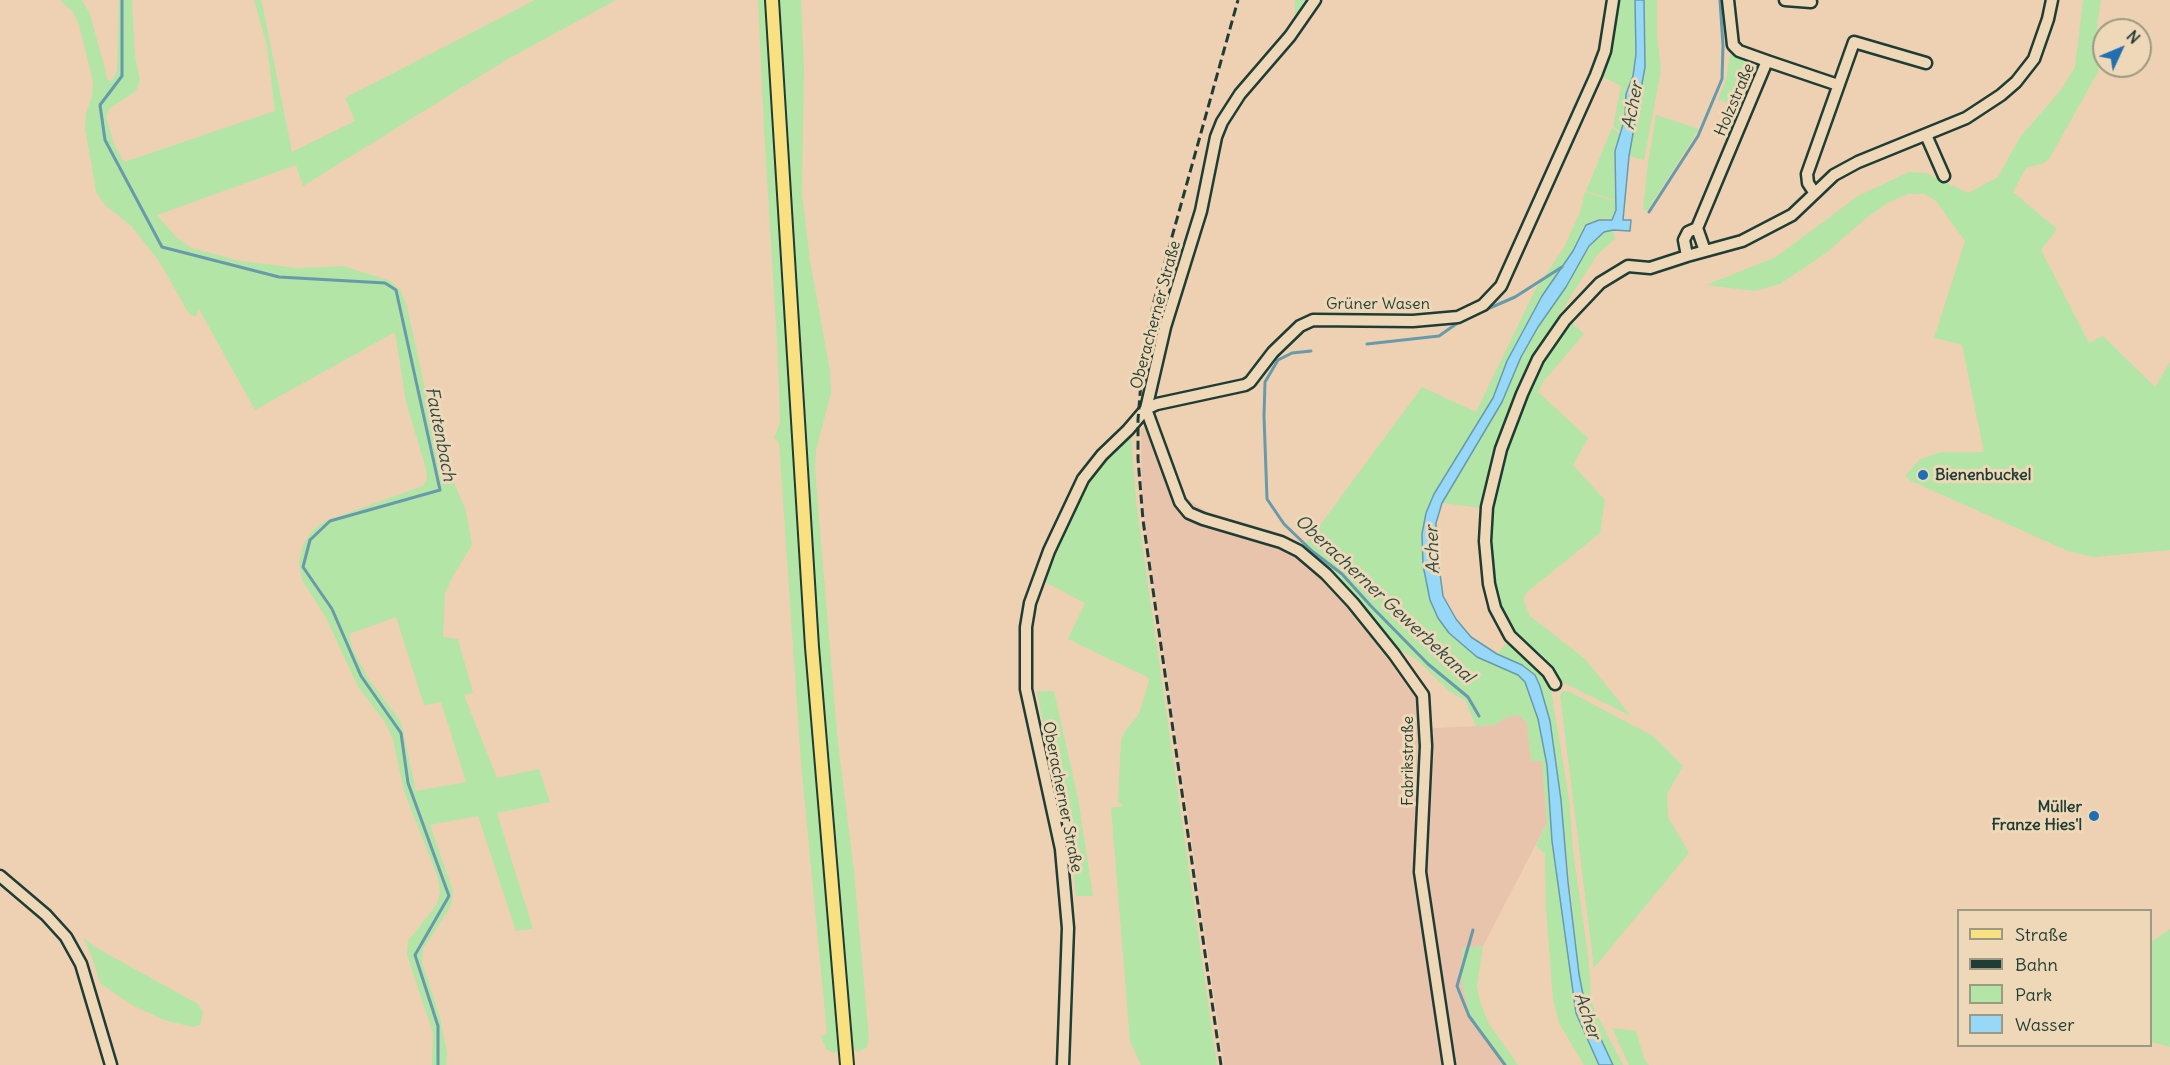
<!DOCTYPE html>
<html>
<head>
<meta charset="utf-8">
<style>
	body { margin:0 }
	#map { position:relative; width:2170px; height:1065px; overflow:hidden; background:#eed1b3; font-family:Delius,sans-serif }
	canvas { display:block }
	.legend { position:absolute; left:1957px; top:909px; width:195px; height:138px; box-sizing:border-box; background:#eed8b7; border:2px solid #9b9a83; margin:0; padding:8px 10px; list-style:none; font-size:18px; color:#1f3d34 }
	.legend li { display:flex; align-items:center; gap:12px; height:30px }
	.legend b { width:30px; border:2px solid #9b9a83 }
	.north { position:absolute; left:2092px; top:18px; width:60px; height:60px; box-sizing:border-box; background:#eed8b7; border:2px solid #9b9a83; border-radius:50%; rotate:46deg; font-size:16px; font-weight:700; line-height:24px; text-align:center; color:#1f3d34 }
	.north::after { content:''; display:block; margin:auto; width:21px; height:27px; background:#1f6fb2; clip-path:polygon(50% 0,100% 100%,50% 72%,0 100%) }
</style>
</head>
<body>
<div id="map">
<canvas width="2170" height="1065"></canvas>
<ul class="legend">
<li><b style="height:8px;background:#f9e181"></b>Straße</li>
<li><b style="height:8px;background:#1f3d34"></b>Bahn</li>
<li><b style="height:16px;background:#b2e5a6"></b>Park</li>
<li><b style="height:16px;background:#97d8f9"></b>Wasser</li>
</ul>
<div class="north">N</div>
</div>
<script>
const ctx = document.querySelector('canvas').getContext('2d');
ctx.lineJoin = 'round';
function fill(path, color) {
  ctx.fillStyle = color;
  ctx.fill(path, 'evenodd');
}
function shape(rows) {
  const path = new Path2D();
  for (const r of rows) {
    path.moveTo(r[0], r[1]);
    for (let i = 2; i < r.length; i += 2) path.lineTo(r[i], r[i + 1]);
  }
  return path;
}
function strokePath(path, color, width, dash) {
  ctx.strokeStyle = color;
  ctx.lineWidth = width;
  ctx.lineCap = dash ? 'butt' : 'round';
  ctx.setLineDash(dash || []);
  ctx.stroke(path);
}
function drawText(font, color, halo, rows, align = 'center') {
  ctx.font = font + ' Delius,sans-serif';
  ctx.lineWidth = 6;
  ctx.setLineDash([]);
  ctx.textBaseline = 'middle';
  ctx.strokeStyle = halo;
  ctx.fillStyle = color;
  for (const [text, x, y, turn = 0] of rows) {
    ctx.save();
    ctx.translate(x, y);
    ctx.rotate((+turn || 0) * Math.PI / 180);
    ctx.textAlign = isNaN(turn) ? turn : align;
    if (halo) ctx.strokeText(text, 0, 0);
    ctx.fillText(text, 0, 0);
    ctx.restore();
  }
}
const built = shape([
	[1157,423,1186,497,1191,502,1208,512,1276,532,1302,544,1418,700,1419,729,1494,725,1507,717,1519,715,1527,723,1531,761,1542,761,1547,823,1483,946,1463,948,1461,974,1469,1015,1504,1065,1224,1065,1142,502,1141,429]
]);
const green = shape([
	[60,0,82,0,90,14,108,80,112,81,117,70,119,0,132,0,135,56,140,81,136,91,109,109,106,117,114,144,124,162,275,111,267,46,254,0,261,0,263,8,292,152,355,121,345,98,535,0,616,0,506,60,303,186,296,165,157,215,176,237,191,248,240,261,297,268,343,266,391,281,401,291,407,307,437,442,466,511,472,545,453,576,445,593,443,637,458,639,473,693,464,695,497,778,539,769,550,802,497,813,533,929,516,931,478,816,430,825,453,891,451,906,423,949,422,962,440,1017,447,1053,446,1065,432,1065,433,1033,407,955,408,941,437,904,440,893,438,878,404,791,393,739,385,722,358,687,326,618,302,580,299,562,303,545,312,531,325,521,423,486,427,480,426,469,406,402,395,332,255,410,199,309,195,317,189,314,159,261,131,226,105,205,96,192,85,128,86,113,92,96,93,81,79,25,73,12],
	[396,617,424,705,441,702,466,782,416,791,401,722,368,678,353,650,349,634],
	[758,0,767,0,806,628,840,1046,838,1052,834,1053,826,1049,821,1036,827,1034,801,763,779,442,774,438,780,423,778,358,764,129],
	[779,0,801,0,804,68,802,194,810,260,830,371,831,393,816,450,815,470,838,744,854,871,869,1039,867,1047,858,1052,853,1049,818,631],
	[1295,0,1310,0,1295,21],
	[1617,0,1635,0,1636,54,1633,76,1626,94,1625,118,1620,132,1613,126,1621,86,1601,76,1614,44],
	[1644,0,1657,0,1657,35,1661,70,1644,160,1629,156,1645,67],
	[2083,0,2101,0,2097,26,2102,53,2098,72,2049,159,2044,163,2026,168,2013,192,2057,229,2041,250,2089,343,2103,336,2155,387,2170,362,2170,550,2093,557,2068,551,1911,481,1905,476,1920,459,1941,452,1984,452,1962,345,1934,338,1965,241,1936,201,1925,194,1908,194,1889,202,1865,219,1826,253,1780,284,1755,291,1706,285,1776,257,1858,196,1909,172,1926,173,1968,193,1998,177,2020,137,2061,90,2075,67],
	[1730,54,1754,61,1757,64,1758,69,1742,109,1718,99,1726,80],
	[1656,115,1699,129,1647,211,1643,209,1648,163],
	[1612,128,1620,133,1614,151,1615,200,1586,191],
	[1585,192,1615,201,1615,209,1612,218,1598,219,1585,224,1573,251,1542,296,1507,361,1493,398,1434,494,1423,565,1477,657,1518,675,1525,682,1538,719,1547,765,1552,841,1576,1013,1599,1065,1584,1065,1559,1023,1553,999,1546,909,1545,854,1536,846,1547,823,1542,761,1531,761,1527,723,1519,715,1507,717,1494,725,1476,726,1465,700,1450,692,1417,660,1394,646,1346,585,1313,558,1303,544,1309,540,1422,387,1476,412,1534,292,1565,246,1578,216,1585,223,1579,216],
	[1613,230,1615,239,1597,255,1561,312,1526,375,1499,441,1481,508,1442,503,1502,402,1521,357,1538,327,1566,287,1589,246,1597,236,1604,232],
	[1570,321,1584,334,1543,382,1538,392,1588,438,1573,465,1605,500,1600,533,1526,593,1523,599,1530,616,1585,659,1631,716,1562,682,1514,636,1501,605,1493,576,1491,510,1507,446,1527,393,1540,366],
	[1131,436,1136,501,1217,1065,1141,1065,1130,1041,1111,808,1123,806,1118,801,1121,740,1125,731,1139,714,1149,681,1147,677,1068,639,1085,603,1045,582,1054,556,1076,506,1092,478,1111,454],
	[1510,640,1543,671,1550,683,1569,799,1573,850,1589,963,1591,998,1595,1011,1623,1065,1613,1065,1585,1005,1579,974,1561,800,1550,721,1535,675,1497,654],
	[1037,691,1054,691,1078,798,1093,896,1076,896,1067,820,1045,734],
	[1563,691,1568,691,1653,736,1683,766,1667,794,1668,817,1689,853,1594,968,1560,695],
	[2170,929,2170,1047,2151,1042,2150,943],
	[83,937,95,947,198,1004,203,1012,200,1025,194,1027,167,1021,132,1005,100,983,92,957],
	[1483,946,1477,986,1480,1002,1489,1024,1518,1065,1504,1065,1469,1015,1461,974,1463,948],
	[1612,1028,1636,1031,1644,1058,1649,1065,1629,1065]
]);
const water = shape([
	[1635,0,1644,0,1645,67,1629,156,1623,220,1631,220,1630,231,1613,230,1604,232,1589,246,1566,287,1538,327,1521,357,1502,402,1442,503,1436,523,1436,544,1443,596,1456,619,1471,637,1497,654,1522,665,1535,675,1540,686,1550,721,1561,800,1568,882,1579,974,1585,1005,1613,1065,1599,1065,1576,1013,1552,841,1547,765,1538,719,1525,682,1518,675,1477,657,1449,633,1438,618,1430,600,1423,565,1422,534,1426,513,1434,494,1493,398,1507,361,1542,296,1573,251,1586,225,1599,220,1612,220,1616,210,1615,151,1625,118,1626,94,1633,76,1636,54,1635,0]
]);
const stream = shape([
	[122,0,122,76,100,105,105,140,162,247,279,277,385,283,396,290,440,490,330,521,310,540,303,567,332,609,361,676,401,733,408,783,449,896,415,955,438,1026,438,1065],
	[1649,212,1698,136,1722,79,1723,46,1720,0],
	[1476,314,1515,297,1562,267],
	[1367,344,1439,336,1459,322],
	[1311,351,1292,353,1278,360,1265,382,1264,416,1267,499,1284,524,1312,551,1342,574,1370,605,1428,664,1468,697,1479,716],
	[1473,930,1457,986,1469,1016,1505,1065]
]);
const minor = shape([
	[1785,0,1811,2],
	[1767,61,1838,85],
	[1926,135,1944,176],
	[1814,192,1808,183,1807,174,1854,42,1926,63],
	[1697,228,1705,251],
	[1687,256,1684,240,1688,232,1697,228,1767,61,1739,51,1733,45,1728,0],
	[1146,409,1180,502,1189,513,1203,519,1281,542,1299,551,1326,574,1353,603,1394,654,1423,695,1426,746,1420,872,1449,1065],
	[1146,409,1157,404,1245,385,1250,382,1273,352,1300,326,1313,320,1413,321,1458,317,1483,305,1501,286,1596,75,1605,51,1613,0],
	[1555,684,1548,672,1510,636,1495,608,1489,584,1485,541,1487,507,1501,449,1522,394,1538,359,1565,320,1600,283,1628,266,1650,268,1687,256,1742,241,1792,215,1834,175,1858,162,1966,118,2001,95,2016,82,2034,59,2048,19,2052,0],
	[0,876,46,915,66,937,81,964,111,1065],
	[1063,1065,1068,928,1061,849,1026,689,1026,627,1030,603,1049,551,1083,479,1102,455,1128,430,1146,409,1165,327,1201,211,1216,137,1222,122,1240,94,1290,36,1315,0]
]);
const major = shape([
	[772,0,812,647,847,1065]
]);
const rail = shape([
	[1221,1065,1143,520,1138,459,1138,420,1142,369,1153,305,1238,0]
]);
const markers = [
	[1923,475,6,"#1f6fb2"],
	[2094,816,6,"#1f6fb2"]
];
const streetNames = [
	["Holzstraße",1735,100,-67],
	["Grüner Wasen",1378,304],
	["Oberacherner Straße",1156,315,-75],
	["Fabrikstraße",1408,761,-90],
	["Oberacherner Straße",1062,797,79]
];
const poiNames = [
	["Bienenbuckel",1935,475],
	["Müller",2082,807,"right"],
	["Franze Hies'l",2082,825,"right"]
];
const waterNames = [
	["Acher",1633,106,-79],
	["Fautenbach",440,434,79],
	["Acher",1433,550,-92],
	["Oberacherner Gewerbekanal",1384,599,43],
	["Acher",1587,1016,71]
];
fill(built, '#e7c4ab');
fill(green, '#b2e5a6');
fill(water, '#97d8f9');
strokePath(water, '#679aaa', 1.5);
strokePath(stream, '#679aaa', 3);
strokePath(minor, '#1f3d34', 15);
strokePath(major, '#1f3d34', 16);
strokePath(minor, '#eed8b7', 10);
strokePath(major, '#f9e181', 12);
strokePath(rail, '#1f3d34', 3, [9, 4.5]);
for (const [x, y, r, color] of markers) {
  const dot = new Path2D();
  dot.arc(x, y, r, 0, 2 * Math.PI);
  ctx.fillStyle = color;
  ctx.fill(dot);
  strokePath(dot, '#eed8b7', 2);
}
drawText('16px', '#1f3d34', '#eed8b7', streetNames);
drawText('bold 16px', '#1f3d34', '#eed8b7', poiNames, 'left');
drawText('italic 18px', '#2b4c48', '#eed8b7', waterNames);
</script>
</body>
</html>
